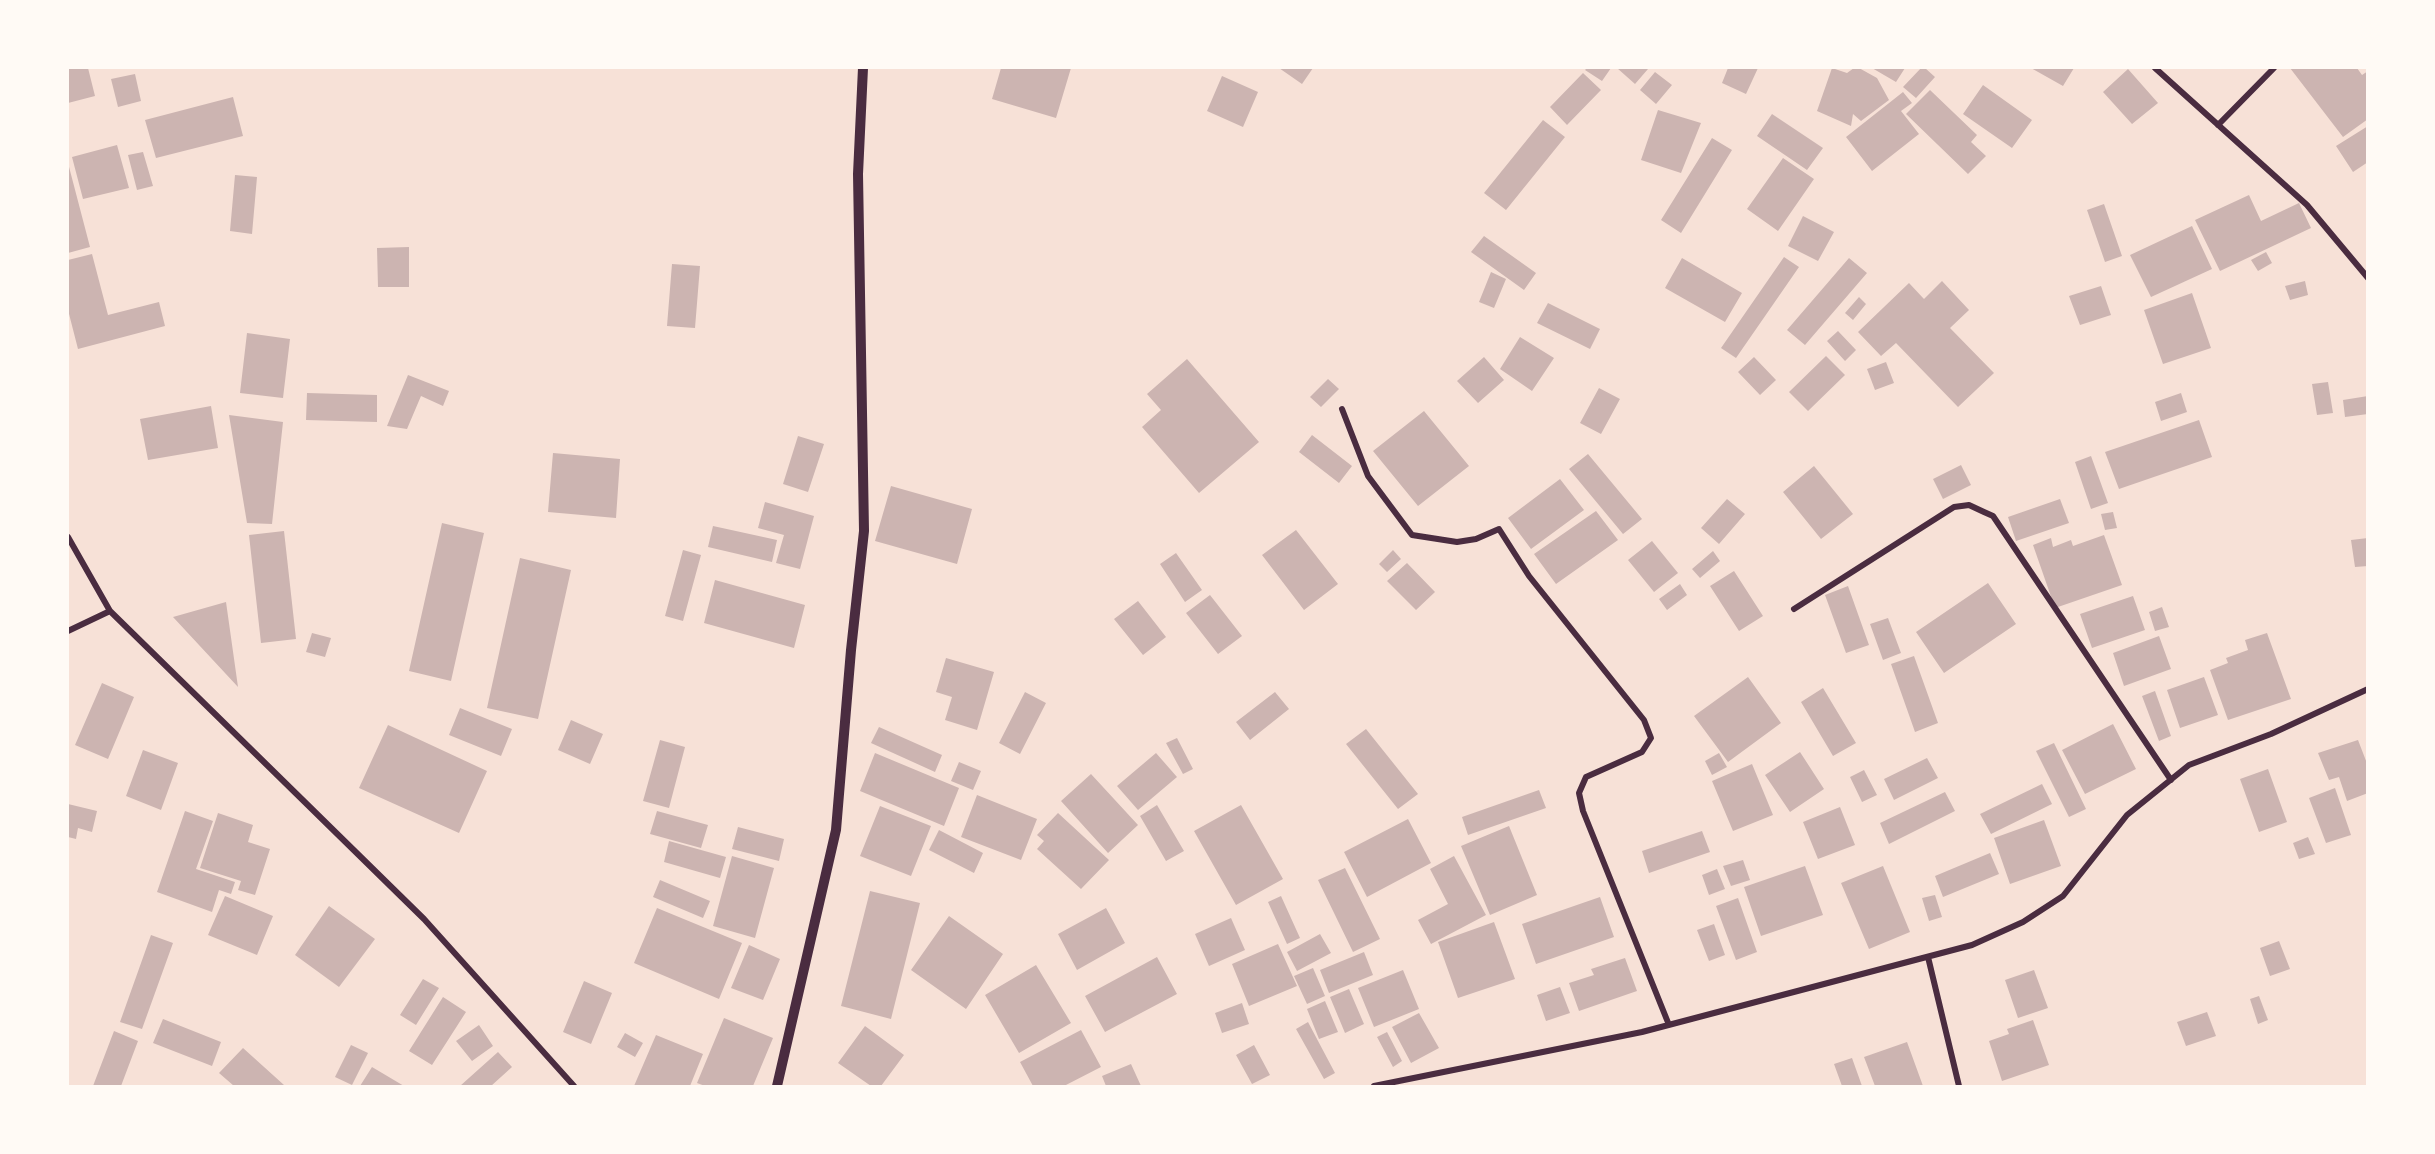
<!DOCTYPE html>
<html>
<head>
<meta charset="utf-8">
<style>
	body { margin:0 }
	#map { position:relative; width:2435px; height:1154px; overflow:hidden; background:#f7e1d7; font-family:Montserrat,sans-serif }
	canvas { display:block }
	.frame { position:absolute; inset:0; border:69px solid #fffaf5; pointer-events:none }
</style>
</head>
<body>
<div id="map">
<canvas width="2435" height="1154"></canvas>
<div class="frame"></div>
</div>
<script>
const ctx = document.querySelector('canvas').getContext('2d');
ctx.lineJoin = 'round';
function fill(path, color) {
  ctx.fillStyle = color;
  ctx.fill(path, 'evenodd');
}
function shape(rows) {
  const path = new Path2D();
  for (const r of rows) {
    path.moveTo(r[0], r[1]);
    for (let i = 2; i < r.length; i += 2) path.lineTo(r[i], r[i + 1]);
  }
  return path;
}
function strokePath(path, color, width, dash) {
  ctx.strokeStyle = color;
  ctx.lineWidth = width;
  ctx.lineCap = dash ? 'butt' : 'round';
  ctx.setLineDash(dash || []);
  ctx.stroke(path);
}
const building = shape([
	[68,68,88,68,95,96,68,103],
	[1001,68,1071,68,1056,118,992,99],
	[1279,68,1313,68,1302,84],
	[1587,68,1611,68,1602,81,1585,70],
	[1617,68,1646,68,1648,69,1635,84],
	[1728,68,1758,68,1746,94,1722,83],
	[1832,68,1847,73,1854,68,1859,68,1877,78,1889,100,1861,121,1853,114,1851,126,1817,111],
	[1872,68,1905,68,1896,82],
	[1921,68,1925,68,1935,77,1916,98,1903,87],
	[2031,68,2074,68,2063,86],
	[2290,68,2357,68,2362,75,2368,71,2368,119,2343,137],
	[2128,69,2158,103,2132,124,2103,92],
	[1655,72,1672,85,1656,104,1640,90],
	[1583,73,1601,90,1567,125,1550,107],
	[135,74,141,101,118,107,111,79],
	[1222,76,1258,92,1243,127,1207,111],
	[1983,85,2032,120,2012,148,1963,114],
	[1930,90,1977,135,1971,142,1986,156,1968,174,1906,114],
	[1903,92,1912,103,1901,111,1919,134,1872,171,1846,137],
	[233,97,243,136,156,158,145,120],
	[1658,110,1701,123,1681,173,1641,160],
	[1772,114,1823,148,1807,170,1757,136],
	[1543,120,1565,137,1506,210,1484,193],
	[2368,126,2368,162,2353,172,2336,146],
	[1712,138,1732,150,1681,233,1661,220],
	[117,145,129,188,83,199,72,157],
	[143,152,153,186,137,190,128,155],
	[1783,158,1814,179,1778,231,1747,209],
	[68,163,90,247,68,253],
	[235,175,257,177,252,234,230,231],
	[2249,195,2261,221,2299,203,2311,228,2220,271,2195,220],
	[2104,204,2122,256,2105,262,2087,210],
	[1803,216,1834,232,1818,261,1788,246],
	[2192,226,2212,269,2151,297,2130,255],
	[1484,236,1536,273,1524,290,1471,252],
	[409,247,409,287,378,287,377,248],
	[2266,252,2272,263,2258,271,2251,260],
	[92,254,108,315,159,302,165,326,78,349,68,310,68,260],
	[1784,257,1799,267,1736,358,1721,348],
	[1682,258,1742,293,1725,322,1665,288],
	[1849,258,1867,273,1805,345,1787,330],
	[672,264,700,266,695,328,667,326],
	[1491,272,1506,279,1494,308,1479,302],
	[1942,281,1969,310,1950,328,1994,373,1958,407,1896,343,1881,356,1858,332,1909,283,1924,299],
	[2305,281,2308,295,2290,300,2285,286],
	[2101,286,2111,315,2080,325,2069,296],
	[2192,293,2211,348,2163,364,2144,310],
	[1859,297,1866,304,1853,320,1845,313],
	[1548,303,1600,329,1590,349,1537,323],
	[1838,331,1856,350,1845,361,1827,341],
	[247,333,290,339,283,398,240,393],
	[1520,337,1554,358,1532,391,1500,369],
	[1826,356,1845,375,1808,411,1789,392],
	[1484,357,1504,380,1478,403,1457,381],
	[1754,357,1776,380,1760,395,1738,372],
	[1187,359,1259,442,1199,493,1142,427,1161,410,1147,394],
	[1886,362,1894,383,1875,390,1867,369],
	[408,375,449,391,443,406,421,396,407,429,387,426],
	[1328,379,1339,389,1321,407,1310,397],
	[2328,382,2333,413,2317,415,2312,384],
	[1599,388,1620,399,1601,434,1580,423],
	[307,393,377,395,377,422,306,420],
	[2181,393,2187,412,2161,421,2155,402],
	[2368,396,2368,414,2345,417,2343,400],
	[211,406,218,448,148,460,140,419],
	[1424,411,1469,466,1418,506,1373,451],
	[229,415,283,422,272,524,247,523],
	[2199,420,2212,457,2119,489,2105,452],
	[1312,435,1352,466,1339,483,1299,452],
	[798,436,824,444,808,492,783,484],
	[553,453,620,459,616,518,548,512],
	[1588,454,1642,519,1623,534,1569,469],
	[2091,456,2108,503,2091,509,2075,462],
	[1961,465,1971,485,1943,499,1933,479],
	[1814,466,1853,514,1821,539,1783,492],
	[1560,479,1584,510,1531,549,1508,518],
	[891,486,972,509,957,564,875,541],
	[1727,499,1745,514,1719,544,1701,528],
	[2060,499,2069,523,2016,541,2008,517],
	[765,502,814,516,800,569,776,563,784,535,758,528],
	[1596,511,1618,540,1556,584,1534,554],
	[2113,512,2117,528,2105,530,2101,514],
	[442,523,484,533,451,681,409,671],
	[713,526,777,540,772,562,708,547],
	[1296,530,1338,584,1304,610,1262,555],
	[284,531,296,639,261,643,249,535],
	[2104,535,2122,585,2055,608,2033,545,2051,538,2053,547,2071,540,2073,546],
	[2368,538,2368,566,2355,567,2351,540],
	[1652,541,1678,573,1654,592,1628,560],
	[683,550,701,555,683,621,665,616],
	[1393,550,1401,559,1387,572,1379,564],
	[1713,551,1720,561,1700,578,1692,569],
	[1176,553,1202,590,1185,602,1160,564],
	[520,558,571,570,538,719,487,708],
	[1407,563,1435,592,1416,610,1387,581],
	[1734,571,1763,616,1739,631,1710,586],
	[715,580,805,605,794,648,704,623],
	[1988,583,2016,624,1944,673,1916,632],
	[1680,584,1687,595,1667,610,1659,599],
	[1848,586,1869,645,1846,653,1825,595],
	[1210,595,1242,636,1218,654,1186,613],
	[2133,596,2145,630,2092,648,2080,614],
	[1138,601,1166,637,1143,655,1114,619],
	[226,602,238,687,173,617],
	[2162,607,2169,627,2155,631,2149,612],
	[1888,618,1901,653,1883,660,1870,624],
	[312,633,331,638,325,657,306,652],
	[2267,633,2291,699,2228,720,2210,670,2228,663,2226,658,2248,650,2245,640],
	[2159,636,2171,669,2124,686,2113,653],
	[1914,656,1938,723,1915,732,1891,664],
	[946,658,994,672,977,730,945,720,952,697,936,692],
	[1748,677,1781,723,1728,762,1694,716],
	[2204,677,2218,715,2180,728,2167,690],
	[102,683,134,697,108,759,75,745],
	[1823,688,1856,743,1833,756,1801,702],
	[2155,691,2171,736,2159,741,2142,696],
	[1025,692,1046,703,1020,754,999,743],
	[1275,692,1289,709,1250,740,1236,722],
	[460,708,512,729,501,756,449,735],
	[571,720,603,734,590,764,558,750],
	[2113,724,2136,769,2085,794,2062,750],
	[388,725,487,771,459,833,359,788],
	[879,727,942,755,935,772,871,743],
	[1366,729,1418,794,1398,809,1346,744],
	[1177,738,1193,769,1183,774,1166,743],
	[660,740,685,747,669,808,643,801],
	[2358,740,2368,766,2368,793,2347,801,2339,777,2329,780,2318,753],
	[2054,743,2086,809,2069,817,2036,751],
	[143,750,178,763,161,810,126,796],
	[1800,752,1824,789,1790,812,1765,775],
	[875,753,959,788,944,826,860,791],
	[1156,753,1177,777,1138,810,1117,786],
	[1719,753,1727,767,1712,775,1705,761],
	[1927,758,1938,778,1894,800,1884,779],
	[959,762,981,771,973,790,951,781],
	[1752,764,1773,815,1733,831,1712,781],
	[2268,769,2287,822,2259,832,2240,779],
	[1864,770,1877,795,1862,802,1850,777],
	[1091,774,1138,825,1108,853,1061,801],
	[2042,784,2052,804,1991,834,1980,814],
	[2335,788,2351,835,2326,843,2309,798],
	[1539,790,1546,808,1468,835,1462,817],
	[1945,792,1955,811,1889,844,1880,823],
	[977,795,1037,819,1021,860,961,837],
	[68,804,97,811,92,832,78,828,76,839,68,837],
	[1157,805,1184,851,1166,861,1140,816],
	[1241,805,1283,879,1236,905,1194,831],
	[880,806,931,826,911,876,860,856],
	[1840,807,1855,845,1818,859,1803,822],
	[185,811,213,821,196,869,235,882,231,894,219,890,212,912,157,892],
	[657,811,708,825,701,848,650,834],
	[218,813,253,825,248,842,270,849,255,895,238,890,241,881,200,868],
	[1058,813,1109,860,1081,889,1037,849,1044,841,1037,835],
	[1408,819,1431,863,1367,897,1344,852],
	[2044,820,2061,866,2010,884,1994,838],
	[1509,826,1537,895,1490,915,1461,846],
	[738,827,784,839,779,861,732,849],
	[939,830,983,853,974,873,929,850],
	[1702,831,1710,852,1649,873,1642,851],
	[2308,837,2315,854,2299,859,2293,843],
	[669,841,726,857,720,878,664,862],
	[1990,853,1999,874,1943,897,1935,876],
	[732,856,774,868,755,938,713,926],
	[1454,856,1486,915,1431,944,1418,920,1448,904,1430,869],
	[1743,860,1750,880,1731,886,1723,866],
	[1805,866,1823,915,1761,936,1744,887],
	[1883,866,1910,932,1869,949,1841,883],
	[1345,868,1380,939,1353,952,1318,880],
	[1717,869,1725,889,1709,895,1702,875],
	[660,880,710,901,703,918,653,897],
	[870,891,920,903,891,1019,841,1006],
	[1935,895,1942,917,1929,921,1922,898],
	[225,896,273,916,257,955,208,935],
	[1281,896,1300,938,1287,944,1268,902],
	[1600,897,1614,937,1536,964,1522,924],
	[1738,898,1757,952,1736,960,1716,906],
	[329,906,375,939,339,987,295,955],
	[657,908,742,943,719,999,634,963],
	[1106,908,1125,943,1077,970,1058,934],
	[949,916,1003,954,966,1009,911,970],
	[1231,918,1245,950,1209,966,1195,934],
	[1494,922,1515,979,1458,998,1438,942],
	[1714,924,1725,955,1709,961,1697,930],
	[1320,934,1331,953,1297,971,1287,952],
	[151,935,173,943,142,1029,120,1022],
	[2279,941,2290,969,2270,976,2260,948],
	[1278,944,1297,986,1249,1006,1232,964],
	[749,945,780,959,763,1000,731,988],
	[1364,952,1373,975,1329,993,1320,970],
	[1157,957,1177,994,1105,1032,1085,996],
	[1625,958,1637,991,1579,1011,1569,983,1594,975,1591,969],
	[1036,965,1071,1023,1019,1053,985,995],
	[1313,968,1325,996,1307,1004,1294,976],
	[1403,970,1419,1009,1374,1027,1358,988],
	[2034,970,2048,1008,2018,1018,2005,980],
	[423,979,439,988,416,1025,400,1015],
	[584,981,612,993,591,1044,563,1032],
	[1560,987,1570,1013,1546,1021,1537,995],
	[1349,989,1364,1024,1345,1033,1330,997],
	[2259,996,2268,1020,2258,1024,2250,999],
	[443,997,466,1012,432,1065,409,1051],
	[1325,1001,1338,1032,1319,1039,1307,1009],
	[1242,1003,1249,1024,1222,1033,1215,1013],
	[2207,1012,2216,1036,2186,1046,2177,1022],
	[1419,1013,1439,1048,1411,1063,1392,1027],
	[724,1018,773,1038,753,1086,705,1086,697,1083],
	[163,1019,221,1042,212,1066,153,1043],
	[2033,1020,2049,1065,2002,1081,1989,1041,2009,1034,2007,1029],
	[1308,1022,1335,1073,1324,1079,1296,1029],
	[479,1025,493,1046,472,1061,456,1041],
	[865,1026,904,1055,881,1086,871,1086,838,1063],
	[1081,1030,1101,1067,1064,1086,1033,1086,1020,1062],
	[114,1031,138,1041,121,1086,93,1086],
	[1387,1032,1402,1061,1393,1067,1377,1037],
	[625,1033,643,1043,635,1057,617,1047],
	[656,1035,703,1054,690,1086,634,1086],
	[1907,1042,1923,1086,1875,1086,1864,1057],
	[351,1045,368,1053,352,1085,335,1077],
	[1254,1045,1270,1075,1252,1084,1236,1055],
	[243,1048,284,1085,283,1086,234,1086,219,1073],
	[498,1052,512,1067,491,1086,460,1086],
	[1852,1058,1862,1086,1842,1086,1834,1064],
	[1131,1064,1141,1086,1106,1086,1102,1076],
	[372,1067,404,1086,360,1086]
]);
const minor = shape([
	[2155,68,2307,205,2368,278],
	[2218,125,2274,68],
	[1342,409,1368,476,1412,535,1457,542,1476,539,1499,529,1529,576,1644,720,1651,738,1642,752,1586,777,1579,793,1583,811,1669,1025],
	[68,537,110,611,424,919,574,1086],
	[1794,609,1954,507,1969,505,1984,512,1993,516,2171,780],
	[68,631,110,611],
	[1928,957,1959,1086],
	[1374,1086,1642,1032,1972,945,2023,922,2063,896,2127,815,2189,765,2271,734,2368,689]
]);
const tertiary = shape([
	[777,1086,836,830,851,650,864,531,858,174,863,68]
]);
fill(building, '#ccb4b1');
strokePath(minor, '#4a2c40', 6);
strokePath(tertiary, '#4a2c40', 10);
</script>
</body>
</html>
